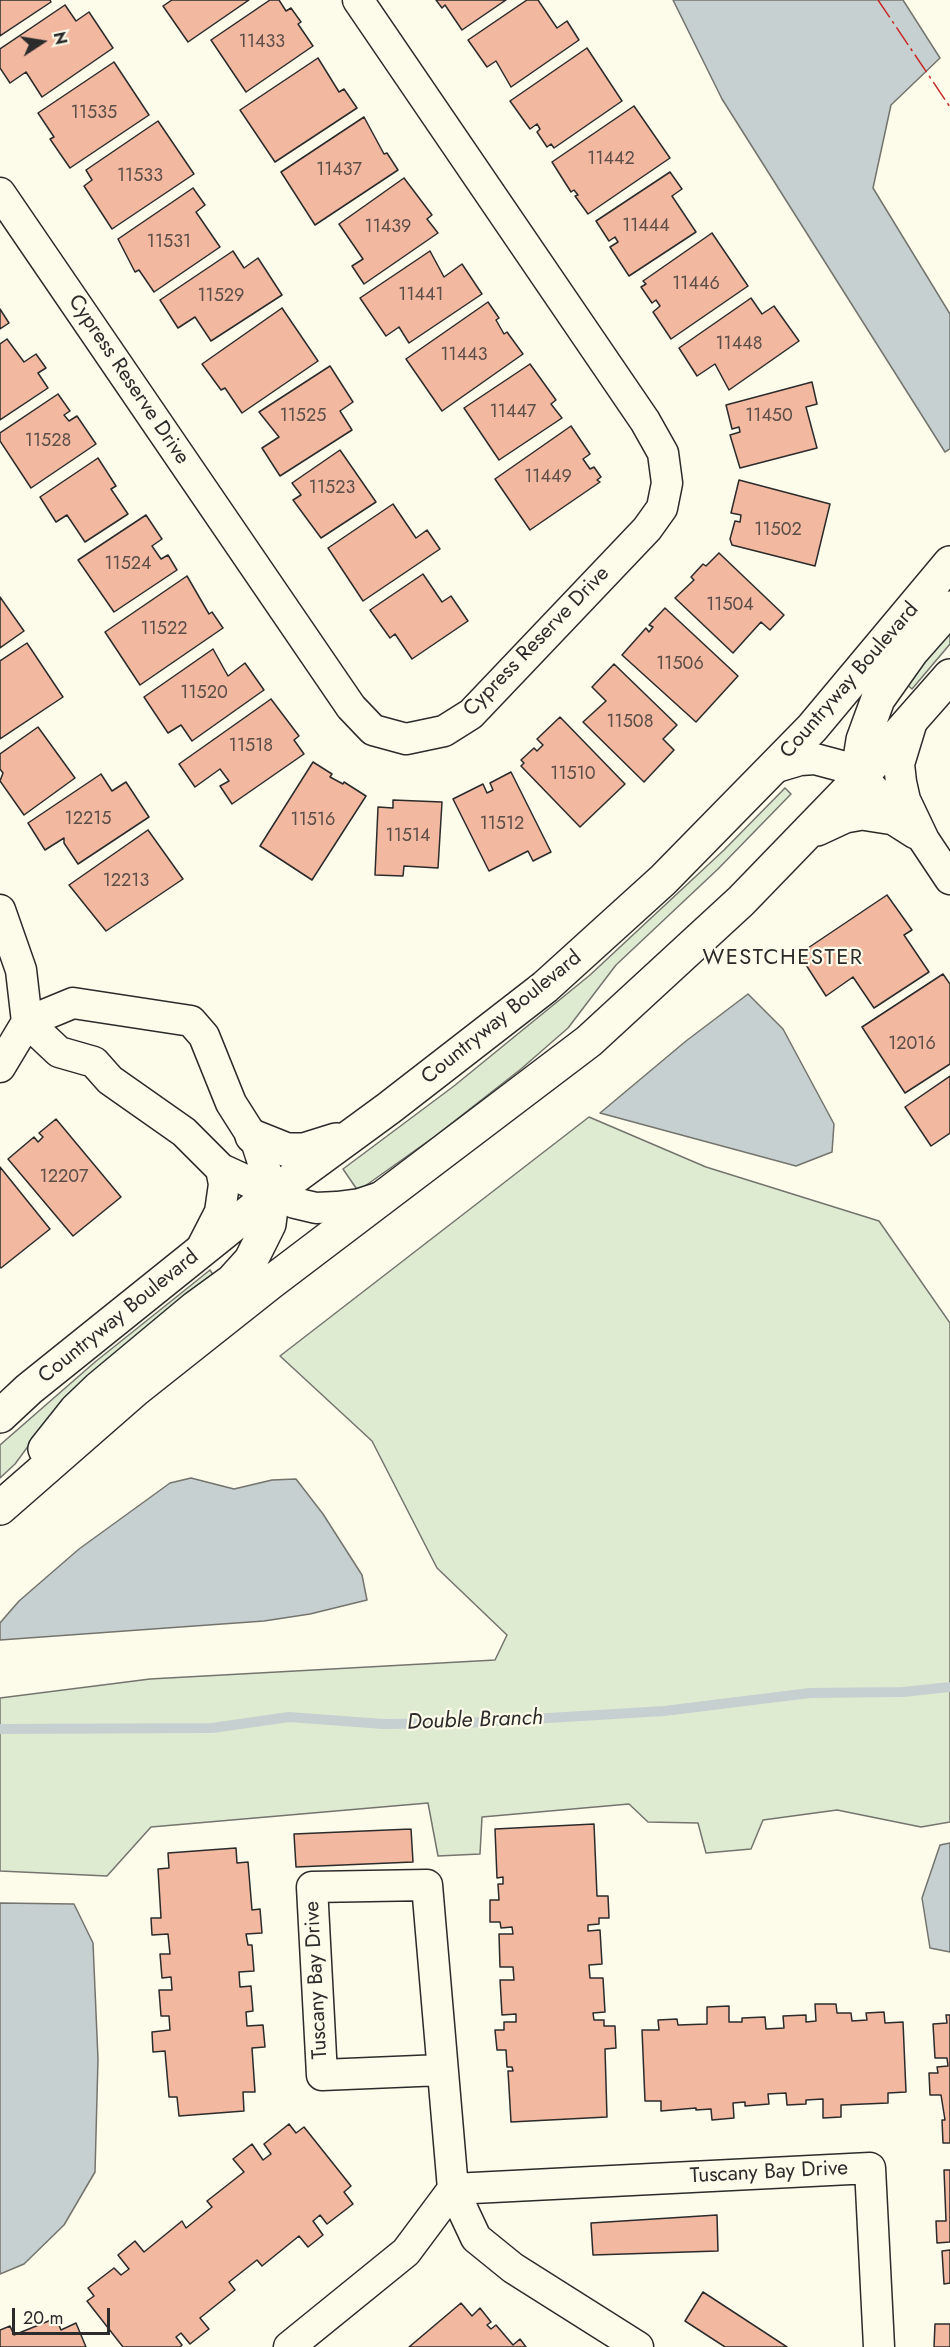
<!DOCTYPE html>
<html>
<head>
<meta charset="utf-8">
<style>
	body { margin:0 }
	#map { position:relative; width:950px; height:2347px; overflow:hidden; background:#fdfbea; font-family:Jost,sans-serif }
	canvas { display:block }
	.north { position:absolute; left:12px; top:12px; width:60px; height:60px; -webkit-text-stroke:4px #fdfbea; paint-order:stroke; rotate:78deg; font-size:16px; font-weight:700; line-height:24px; text-align:center; color:#2b2b2b }
	.north::after { content:''; display:block; margin:auto; width:21px; height:27px; background:#2b2b2b; clip-path:polygon(50% 0,100% 100%,50% 72%,0 100%) }
	.scale { position:absolute; left:12px; top:2308px; width:98px; height:27px; box-sizing:border-box; border:3px solid #2b2b2b; border-top:0; padding-left:8px; font-size:18px; line-height:21px; white-space:nowrap; color:#2b2b2b; -webkit-text-stroke:4px #fdfbea; paint-order:stroke }
</style>
</head>
<body>
<div id="map">
<canvas width="950" height="2347"></canvas>
<div class="north">N</div>
<div class="scale">20 m</div>
</div>
<script>
const ctx = document.querySelector('canvas').getContext('2d');
ctx.lineJoin = 'round';
function fill(path, color) {
  ctx.fillStyle = color;
  ctx.fill(path, 'evenodd');
}
function shape(rows) {
  const path = new Path2D();
  for (const r of rows) {
    path.moveTo(r[0], r[1]);
    for (let i = 2; i < r.length; i += 2) path.lineTo(r[i], r[i + 1]);
  }
  return path;
}
function strokePath(path, color, width, dash) {
  ctx.strokeStyle = color;
  ctx.lineWidth = width;
  ctx.lineCap = dash ? 'butt' : 'round';
  ctx.setLineDash(dash || []);
  ctx.stroke(path);
}
function drawText(font, color, halo, rows, align = 'center') {
  ctx.font = font + ' Jost,sans-serif';
  ctx.lineWidth = 4.5;
  ctx.setLineDash([]);
  ctx.textBaseline = 'middle';
  ctx.strokeStyle = halo;
  ctx.fillStyle = color;
  for (const [text, x, y, turn = 0] of rows) {
    ctx.save();
    ctx.translate(x, y);
    ctx.rotate((+turn || 0) * Math.PI / 180);
    ctx.textAlign = isNaN(turn) ? turn : align;
    if (halo) ctx.strokeText(text, 0, 0);
    ctx.fillText(text, 0, 0);
    ctx.restore();
  }
}
const green = shape([
	[950,629,950,644,912,689,904,682,950,629],
	[785,788,791,794,718,869,616,965,568,1028,521,1069,434,1137,358,1191,343,1169,454,1086,590,975,724,850,785,788],
	[589,1117,706,1167,879,1221,950,1323,950,1822,921,1827,837,1810,763,1820,751,1849,706,1853,698,1823,648,1822,629,1804,482,1817,480,1854,438,1856,428,1803,151,1827,107,1876,0,1871,0,1698,150,1679,495,1660,507,1635,437,1568,372,1441,280,1356,589,1117],
	[210,1270,215,1278,43,1426,15,1464,0,1478,0,1445,95,1362,210,1270]
]);
const water = shape([
	[673,0,903,0,940,58,891,105,873,188,950,314,950,449,945,452,722,99,673,0],
	[748,994,783,1029,834,1124,832,1152,796,1166,600,1113,686,1041,748,994],
	[191,1478,234,1489,272,1480,296,1479,323,1514,362,1575,367,1600,310,1614,264,1621,0,1640,0,1623,19,1601,79,1549,170,1483,191,1478],
	[950,1843,950,1952,930,1948,922,1898,940,1845,950,1843],
	[0,1903,74,1904,93,1943,98,2059,95,2172,64,2225,24,2264,0,2274,0,1903]
]);
const stream = shape([
	[0,1729,212,1728,289,1717,383,1724,466,1723,664,1711,810,1693,903,1692,950,1687]
]);
const building = shape([
	[0,0,50,0,51,2,0,36,0,0],
	[172,0,249,0,188,42,163,6,172,0],
	[270,0,279,0,286,11,291,8,301,22,298,24,313,46,246,92,211,40,270,0],
	[436,0,506,0,462,30,445,5,442,8,436,0],
	[527,0,538,0,557,28,567,21,579,40,511,87,496,61,487,67,468,40,527,0],
	[65,5,76,21,89,12,113,48,42,97,26,72,10,83,0,68,0,49,65,5],
	[587,48,622,101,554,148,551,144,547,147,537,132,540,129,537,124,530,129,510,101,587,48],
	[318,58,339,92,344,89,357,108,275,162,240,110,318,58],
	[114,62,149,115,70,168,50,139,54,137,38,113,114,62],
	[634,106,670,158,588,214,575,196,578,195,574,190,571,192,552,162,634,106],
	[364,117,384,154,387,153,398,170,315,225,281,172,364,117],
	[158,121,194,174,112,229,84,186,92,180,86,170,158,121],
	[670,172,682,189,672,196,696,232,629,276,610,247,618,242,615,237,609,241,596,221,670,172],
	[404,178,432,215,427,219,438,233,364,284,352,266,363,259,339,224,404,178],
	[193,188,205,205,196,212,220,247,154,292,139,270,135,272,118,239,193,188],
	[712,233,748,286,671,339,653,312,660,306,656,300,652,303,641,287,646,284,643,281,712,233],
	[233,251,244,268,258,258,282,295,211,341,195,317,178,328,160,300,233,251],
	[430,251,444,277,462,264,482,294,409,343,399,327,386,336,360,298,430,251],
	[751,298,762,314,774,306,799,341,729,390,715,364,697,376,679,348,751,298],
	[488,302,499,318,496,320,504,334,507,332,523,354,442,411,406,359,488,302],
	[282,308,318,361,242,413,225,388,221,390,202,364,282,308],
	[0,309,9,323,0,329,0,309],
	[7,339,24,362,36,354,46,368,38,373,48,388,0,420,0,344,7,339],
	[530,364,556,400,551,404,562,418,499,460,464,408,530,364],
	[330,366,353,402,340,411,352,430,280,476,262,448,279,437,259,412,330,366],
	[812,382,817,404,806,407,817,448,740,468,730,435,740,432,739,427,732,429,726,405,812,382],
	[58,394,70,411,64,415,69,421,77,416,96,444,31,488,0,441,0,433,58,394],
	[571,426,590,454,583,459,590,469,594,467,601,477,597,480,600,482,530,530,495,479,571,426],
	[340,450,376,502,321,538,293,500,301,495,292,483,340,450],
	[98,458,116,486,111,489,128,514,85,542,67,515,56,522,40,497,98,458],
	[739,480,830,504,815,566,732,545,730,539,735,521,740,522,741,515,731,513,739,480],
	[393,504,416,538,427,530,440,549,363,601,328,548,393,504],
	[146,515,162,539,152,546,161,559,168,555,177,570,114,612,78,560,146,515],
	[719,553,784,615,770,630,761,622,733,653,675,598,694,580,691,577,703,564,706,566,719,553],
	[423,574,442,602,451,596,468,621,412,659,395,634,390,638,370,610,423,574],
	[187,576,209,614,212,612,223,628,140,685,105,632,187,576],
	[0,597,24,631,0,648,0,597],
	[665,608,738,676,696,722,622,655,646,628,649,632,653,627,649,625,665,608],
	[27,643,63,697,0,739,0,661,27,643],
	[213,649,228,676,245,663,264,690,192,741,181,725,168,733,144,697,213,649],
	[614,664,677,725,663,739,674,750,644,782,583,722,606,701,592,687,614,664],
	[271,699,299,736,294,740,304,754,232,804,220,786,229,781,220,769,195,787,179,764,271,699],
	[560,717,625,784,580,827,521,766,524,763,521,760,534,748,537,751,543,745,537,739,560,717],
	[38,727,75,778,24,815,0,781,3,773,0,769,0,754,38,727],
	[313,762,332,774,330,777,343,784,344,782,366,796,312,880,260,846,313,762],
	[511,772,551,852,533,861,528,851,489,871,453,799,483,784,487,793,493,790,490,783,511,772],
	[101,774,112,791,126,782,149,817,78,864,64,843,64,838,45,850,28,823,101,774],
	[393,800,442,802,438,868,404,866,403,876,375,875,378,807,393,808,393,800],
	[148,830,183,879,106,931,69,885,148,830],
	[887,895,912,930,904,935,929,972,874,1008,853,977,826,996,799,954,887,895],
	[943,974,950,984,950,1064,905,1093,862,1027,943,974],
	[950,1076,950,1133,931,1146,905,1107,950,1076],
	[56,1119,121,1197,73,1236,8,1159,34,1137,38,1142,43,1137,39,1133,56,1119],
	[0,1167,50,1229,1,1268,0,1267,0,1167],
	[594,1824,597,1896,608,1896,609,1918,599,1918,599,1924,588,1925,588,1931,600,1930,602,1964,589,1965,590,1978,603,1978,605,2012,593,2013,594,2020,604,2020,604,2026,615,2026,616,2048,605,2049,607,2117,511,2122,508,2071,513,2071,512,2067,507,2067,506,2050,497,2050,495,2030,504,2030,504,2022,516,2022,516,2014,502,2015,500,1980,514,1980,513,1967,500,1967,499,1934,513,1934,512,1927,501,1928,500,1922,490,1922,490,1900,499,1900,498,1884,503,1884,503,1877,497,1878,495,1829,594,1824],
	[411,1829,413,1862,296,1867,294,1834,411,1829],
	[236,1848,237,1863,248,1862,252,1910,260,1909,262,1933,246,1934,248,1945,252,1945,254,1971,239,1972,240,1987,251,1986,253,2011,246,2012,247,2026,263,2025,265,2047,252,2048,255,2092,243,2092,244,2111,179,2116,177,2097,169,2097,165,2051,153,2052,152,2032,170,2030,169,2016,161,2016,159,1990,172,1990,171,1977,162,1978,160,1954,170,1954,168,1934,152,1935,151,1918,161,1918,158,1869,169,1868,168,1853,236,1848],
	[815,2004,836,2004,837,2013,851,2013,852,2021,867,2020,866,2013,884,2012,885,2023,903,2022,906,2092,888,2093,888,2103,841,2105,841,2117,823,2118,823,2099,806,2100,806,2104,787,2105,786,2093,768,2094,769,2104,745,2106,745,2102,733,2103,734,2118,712,2120,711,2109,696,2110,696,2108,661,2111,661,2101,645,2101,642,2030,659,2030,658,2020,677,2019,678,2025,707,2024,707,2007,729,2006,729,2022,742,2022,742,2018,765,2017,766,2029,784,2028,783,2016,806,2015,806,2022,816,2021,815,2004],
	[946,2015,950,2015,950,2143,943,2143,942,2120,945,2120,941,2095,930,2095,929,2073,938,2073,937,2067,948,2066,947,2058,935,2058,933,2024,947,2023,946,2015],
	[289,2124,296,2133,304,2127,351,2186,344,2192,353,2204,327,2224,320,2215,313,2221,323,2235,308,2247,299,2236,262,2266,257,2260,229,2282,235,2290,200,2318,209,2329,190,2344,181,2333,176,2337,182,2345,180,2347,123,2347,87,2301,94,2296,88,2288,114,2268,121,2275,129,2269,118,2255,135,2241,144,2252,182,2221,186,2228,212,2207,207,2201,244,2172,233,2159,252,2144,263,2160,271,2154,264,2144,289,2124],
	[944,2170,950,2170,950,2242,937,2243,936,2221,946,2221,944,2170],
	[717,2215,718,2251,593,2255,591,2223,717,2215],
	[950,2250,950,2283,944,2284,942,2251,950,2250],
	[703,2292,787,2347,725,2347,685,2321,703,2292],
	[461,2303,472,2316,480,2308,491,2322,487,2325,491,2329,496,2325,513,2345,520,2339,526,2347,409,2347,461,2303],
	[56,2318,61,2330,76,2323,86,2347,0,2347,0,2330,10,2326,14,2335,56,2318],
	[935,2324,950,2324,950,2347,934,2347,935,2324]
]);
const minor = shape([
	[0,193,351,707,373,730,406,739,444,731,471,714,647,529,662,508,667,483,663,453,645,421,358,0],
	[913,718,899,764,901,782,905,800,924,840,950,879],
	[773,768,800,760,815,759,845,767,861,777,911,827],
	[0,910,21,970,27,1022,59,1052,94,1062,110,1080,184,1132,221,1169,295,1203,316,1208,337,1207,360,1204,384,1196],
	[0,1067,27,1022,73,1003,191,1021,204,1036,231,1103,257,1144,273,1193],
	[200,1251,220,1212,224,1184,221,1169],
	[442,2070,322,2075,312,1887,427,1885,453,2189,870,2168,879,2347],
	[289,2347,406,2252,453,2189,476,2238,513,2268,638,2347]
]);
const tertiary = shape([
	[861,777,860,759,863,740,878,699,912,651,950,608],
	[817,829,845,816,862,813,894,818,916,832],
	[252,1136,287,1150,304,1150,336,1140],
	[0,1416,29,1389,273,1193,389,1108,545,987,663,880,812,728,950,563],
	[45,1449,76,1410,99,1388,195,1308,232,1281,251,1260,269,1224,273,1193],
	[0,1508,135,1390,270,1283,589,1041,741,901,861,777,950,676]
]);
const power = shape([
	[878,0,950,107]
]);
const numberNames = [
	["11433",262,43],
	["11535",94,114],
	["11442",611,160],
	["11437",339,171],
	["11533",140,177],
	["11444",646,227],
	["11439",388,228],
	["11531",169,243],
	["11446",696,285],
	["11441",421,296],
	["11529",221,297],
	["11448",739,345],
	["11443",464,356],
	["11447",513,413],
	["11525",303,417],
	["11450",769,417],
	["11528",48,442],
	["11449",548,478],
	["11523",332,489],
	["11502",778,531],
	["11524",128,565],
	["11504",730,606],
	["11522",164,630],
	["11506",680,665],
	["11520",204,694],
	["11508",630,723],
	["11518",251,747],
	["11510",573,775],
	["12215",88,820],
	["11516",313,821],
	["11512",502,825],
	["11514",408,837],
	["12213",126,882],
	["12016",912,1045],
	["12207",64,1178]
];
const streetNames = [
	["Cypress Reserve Drive",128,380,56],
	["Cypress Reserve Drive",537,642,-46],
	["Countryway Boulevard",850,681,-49],
	["Countryway Boulevard",502,1018,-39],
	["Countryway Boulevard",119,1317,-39],
	["Tuscany Bay Drive",317,1980,-93],
	["Tuscany Bay Drive",769,2173,-3]
];
const neighbourhoodNames = [
	["WESTCHESTER",783,959]
];
const waterNames = [
	["Double Branch",475,1721,-2]
];
fill(green, '#deebd1');
strokePath(green, '#74746e', 1.5);
fill(water, '#c7d0d0');
strokePath(water, '#74746e', 1.5);
strokePath(stream, '#c7d0d0', 10);
fill(building, '#f2b8a0');
strokePath(building, '#2b2b2b', 1.5);
strokePath(minor, '#2b2b2b', 33);
strokePath(tertiary, '#2b2b2b', 36);
strokePath(minor, '#fdfbea', 30);
strokePath(tertiary, '#fdfbea', 33);
strokePath(power, '#c62828', 1.5, [21, 4.5, 3, 4.5]);
drawText('18px', '#5d4e48', null, numberNames);
drawText('21px', '#2b2b2b', '#fdfbea', streetNames);
ctx.letterSpacing = '1.5px';
drawText('22px', '#2b2b2b', '#fdfbea', neighbourhoodNames);
ctx.letterSpacing = '0px';
drawText('italic 22px', '#2b2b2b', '#fdfbea', waterNames);
</script>
</body>
</html>
